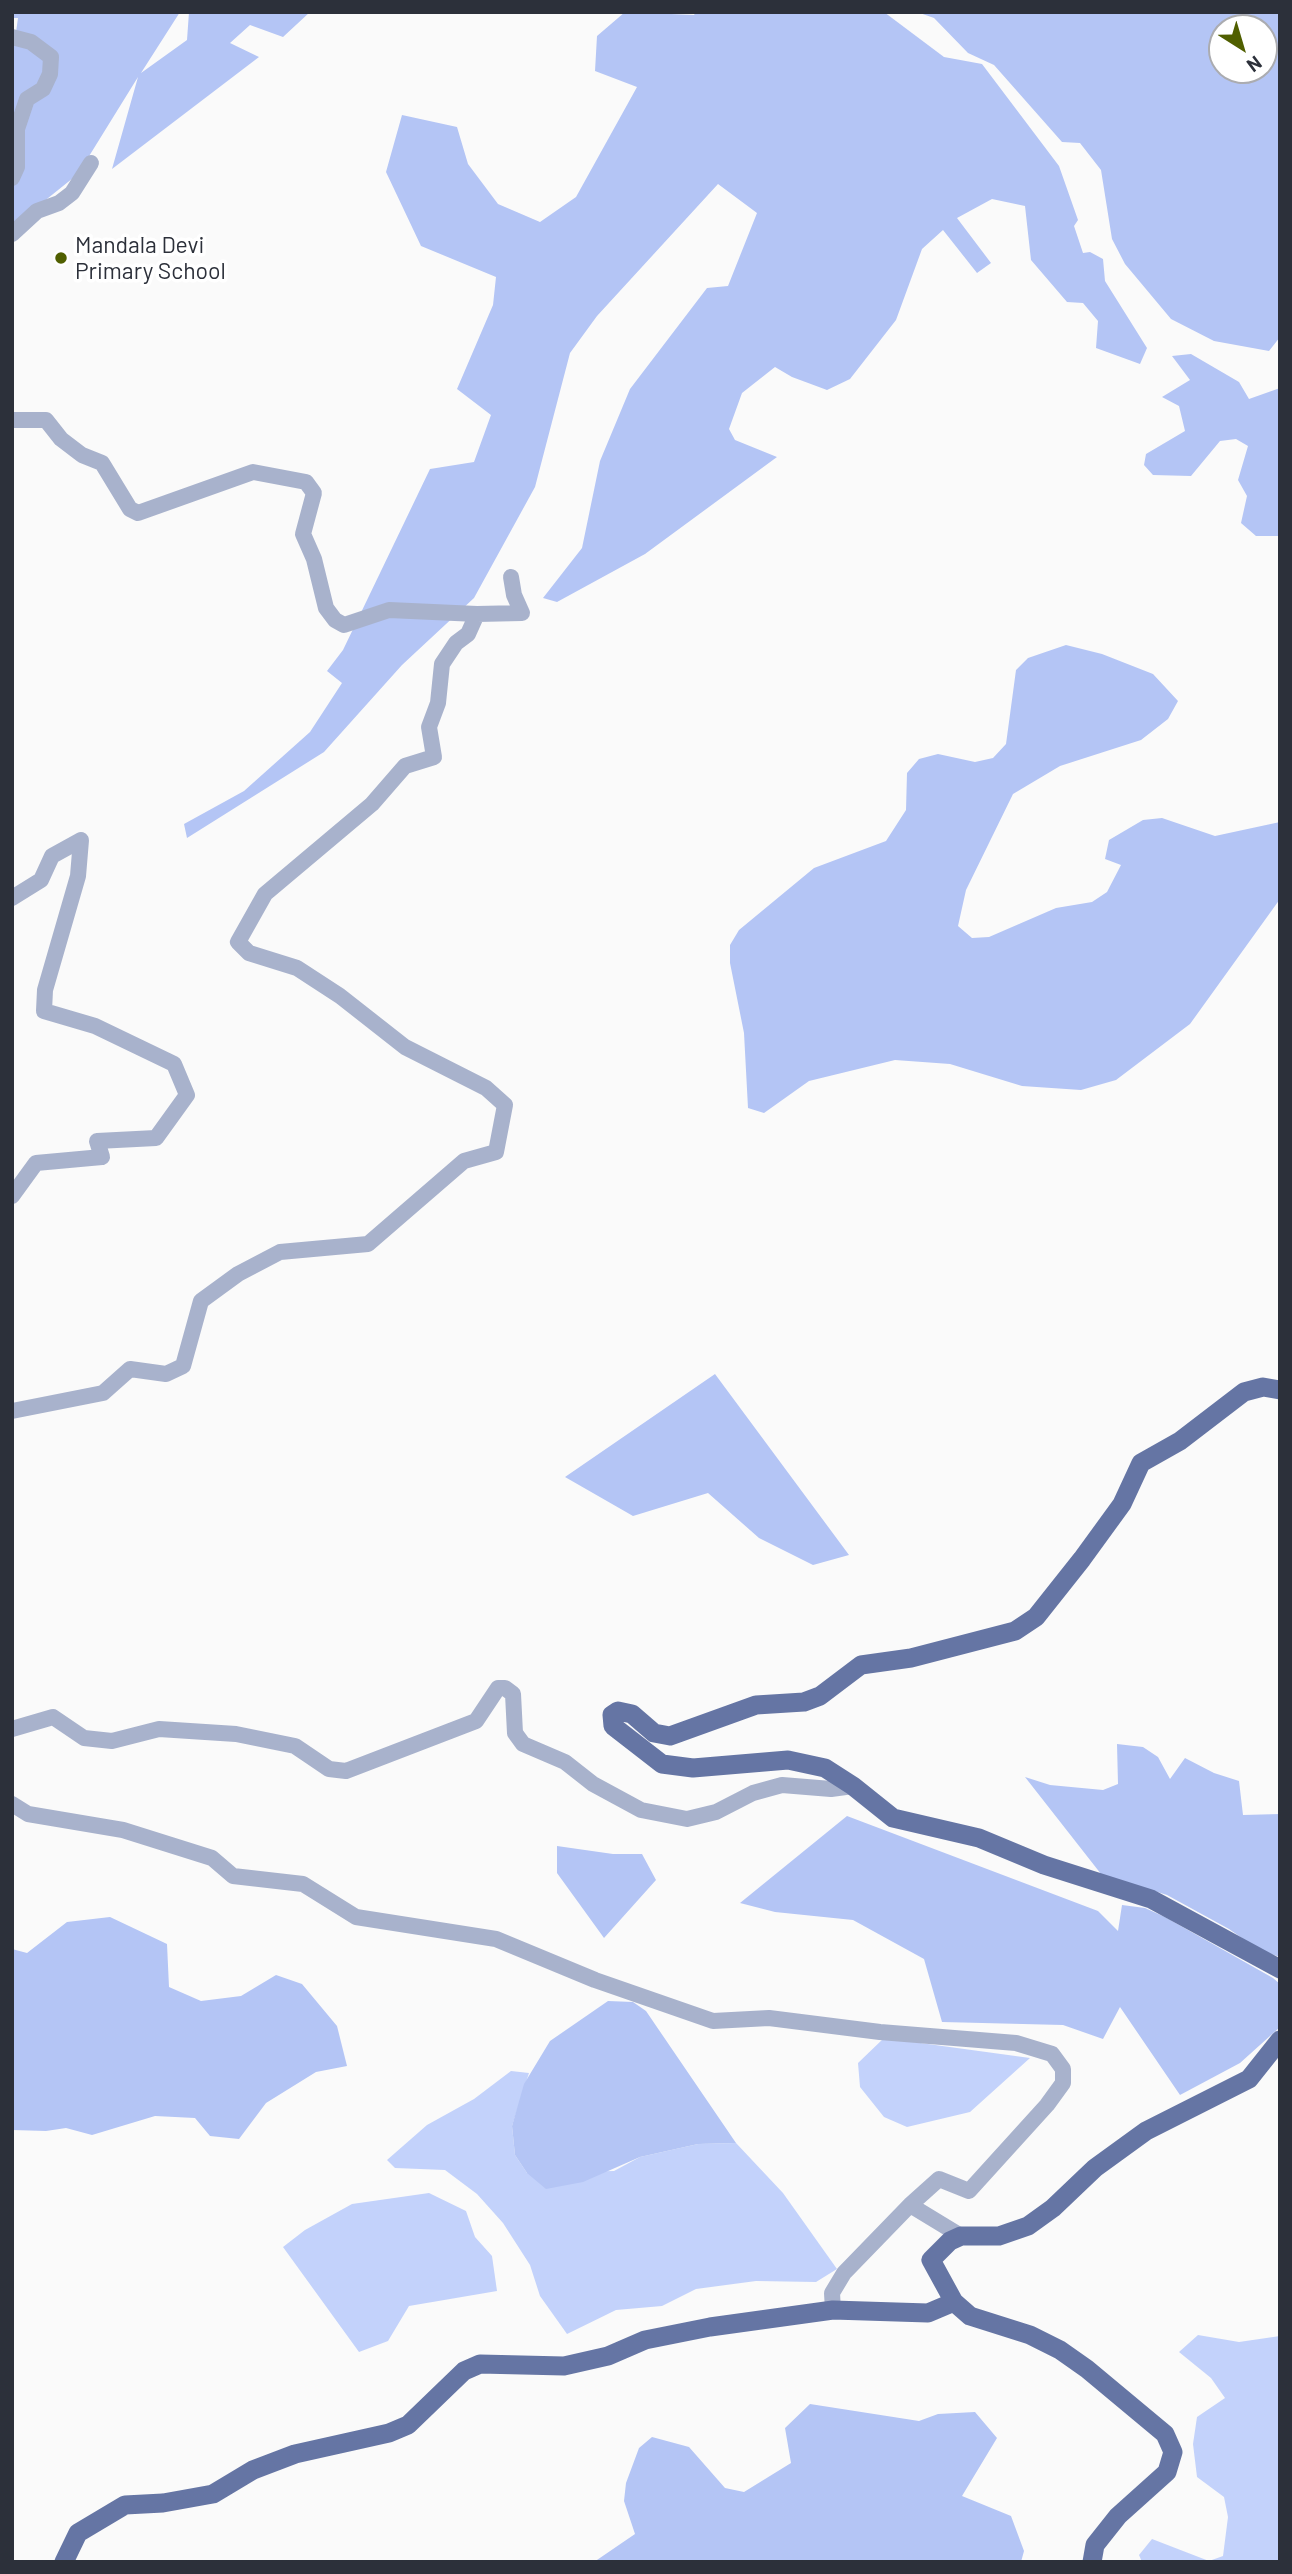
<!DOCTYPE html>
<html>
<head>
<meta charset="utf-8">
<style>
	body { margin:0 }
	#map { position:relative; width:1292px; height:2574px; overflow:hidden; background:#fafafa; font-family:Barlow,sans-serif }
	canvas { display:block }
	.frame { position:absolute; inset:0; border:14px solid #2c303a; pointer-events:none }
	.north { position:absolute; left:1208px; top:14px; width:70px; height:70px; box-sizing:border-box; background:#fff; border:2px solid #abacb0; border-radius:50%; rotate:143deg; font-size:19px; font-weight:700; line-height:28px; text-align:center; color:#2c303a }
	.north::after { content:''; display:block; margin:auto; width:24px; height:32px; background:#505f00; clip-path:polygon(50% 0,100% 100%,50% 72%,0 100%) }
</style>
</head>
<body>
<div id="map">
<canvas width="1292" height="2574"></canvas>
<div class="frame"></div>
<div class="north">N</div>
</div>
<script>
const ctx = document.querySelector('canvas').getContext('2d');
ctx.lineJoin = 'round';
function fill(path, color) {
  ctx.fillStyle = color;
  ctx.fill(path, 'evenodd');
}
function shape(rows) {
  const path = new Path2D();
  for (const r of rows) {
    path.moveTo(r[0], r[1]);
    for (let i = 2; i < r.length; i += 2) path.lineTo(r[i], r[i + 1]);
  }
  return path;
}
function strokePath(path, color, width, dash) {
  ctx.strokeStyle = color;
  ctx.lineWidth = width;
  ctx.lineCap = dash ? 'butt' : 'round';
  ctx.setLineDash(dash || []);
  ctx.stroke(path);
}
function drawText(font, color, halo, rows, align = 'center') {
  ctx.font = font + ' Barlow,sans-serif';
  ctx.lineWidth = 7;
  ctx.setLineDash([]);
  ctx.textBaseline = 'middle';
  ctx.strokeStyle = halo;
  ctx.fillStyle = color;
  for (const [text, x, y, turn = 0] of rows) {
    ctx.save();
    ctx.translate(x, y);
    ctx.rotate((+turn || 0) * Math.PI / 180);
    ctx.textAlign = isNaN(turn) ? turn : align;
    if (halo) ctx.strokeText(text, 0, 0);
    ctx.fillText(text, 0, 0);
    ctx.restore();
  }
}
const green = shape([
	[884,2038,1030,2058,970,2112,907,2127,884,2117,860,2087,858,2063],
	[511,2071,529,2073,512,2126,515,2155,527,2173,614,2171,640,2157,698,2144,736,2143,783,2193,837,2269,816,2282,756,2281,696,2289,662,2306,616,2310,567,2334,540,2296,530,2265,503,2223,477,2194,445,2170,395,2168,387,2160,427,2125,474,2099],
	[429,2193,466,2211,475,2237,492,2256,497,2291,409,2306,388,2341,359,2352,283,2247,305,2230,352,2204],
	[1198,2335,1239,2342,1280,2336,1280,2562,1142,2562,1139,2555,1152,2539,1209,2561,1223,2556,1228,2517,1224,2497,1197,2477,1193,2444,1197,2417,1225,2398,1211,2378,1179,2352]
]);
const forest = shape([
	[12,12,180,12,141,73,187,40,189,12,310,12,283,37,250,25,230,43,259,57,112,169,138,77,78,174,12,227,12,61,18,18,12,18],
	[625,12,694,15,696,12,884,12,944,57,982,64,1059,166,1078,220,1074,226,1083,253,1090,252,1103,259,1105,281,1147,348,1140,364,1096,348,1098,321,1083,303,1067,302,1031,260,1025,206,992,199,957,218,991,263,977,273,943,230,922,249,896,320,850,379,827,390,792,377,775,367,742,393,729,429,735,440,777,457,645,554,557,602,543,598,582,548,600,461,630,389,707,288,728,286,757,213,718,184,597,316,570,353,535,487,474,598,402,665,324,752,187,838,184,824,244,791,310,732,342,683,327,671,343,650,430,469,474,462,491,415,457,389,493,305,496,277,421,246,386,172,402,115,457,127,468,164,498,204,540,222,576,197,637,87,595,71,597,36],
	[917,12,1280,12,1280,337,1269,351,1214,341,1171,319,1125,264,1112,239,1101,170,1080,143,1062,142,994,65,968,53,934,18],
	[1222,28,1264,28,1264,70,1222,70],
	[1191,354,1239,382,1249,399,1280,388,1280,536,1256,536,1241,523,1247,496,1238,480,1248,446,1236,439,1220,441,1191,476,1153,475,1144,465,1146,454,1185,431,1179,406,1162,397,1190,380,1172,356],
	[1066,645,1102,654,1153,674,1178,701,1168,719,1141,740,1060,766,1013,794,966,890,958,926,972,938,989,937,1056,908,1092,902,1107,892,1121,865,1105,859,1109,840,1143,820,1162,818,1215,836,1280,822,1280,899,1190,1024,1116,1080,1081,1090,1022,1086,950,1064,895,1060,809,1081,764,1113,748,1108,744,1033,730,963,730,945,739,930,814,868,886,841,906,810,907,773,919,759,938,754,975,762,993,758,1006,744,1016,670,1028,658],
	[715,1374,849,1555,813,1565,759,1538,708,1493,633,1516,565,1477],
	[1117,1744,1143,1747,1158,1757,1170,1779,1185,1758,1214,1773,1239,1781,1243,1815,1280,1814,1280,1957,1259,1950,1229,1929,1167,1895,1101,1874,1025,1777,1050,1785,1103,1790,1118,1784],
	[847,1816,1098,1911,1118,1931,1122,1905,1145,1908,1165,1917,1273,1978,1280,1984,1280,2027,1240,2063,1180,2095,1120,2007,1103,2039,1063,2025,942,2022,924,1959,853,1920,775,1912,740,1903],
	[557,1846,613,1854,642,1854,656,1880,604,1938,557,1873],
	[110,1917,167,1944,169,1987,201,2001,241,1996,276,1975,302,1984,337,2026,347,2066,316,2072,266,2103,239,2139,210,2136,195,2118,155,2116,92,2135,66,2128,46,2131,12,2130,12,1949,27,1953,67,1922],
	[608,2001,633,2002,646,2011,736,2143,698,2144,640,2157,583,2182,546,2189,527,2173,515,2155,512,2126,524,2084,550,2041],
	[810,2404,919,2421,938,2414,975,2412,997,2438,962,2496,1011,2516,1024,2551,1021,2562,594,2562,635,2534,624,2501,626,2483,639,2448,652,2437,689,2447,725,2488,744,2492,791,2463,785,2428]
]);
const minor = shape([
	[12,37,31,42,51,57,50,74,43,89,27,99,17,129,17,167,12,178],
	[12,234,37,211,59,203,72,193,91,163],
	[12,420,46,420,61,439,82,455,102,463,130,509,138,513,253,472,306,482,314,493,303,534,314,559,326,608,335,620,344,625,389,610,477,614],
	[12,898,41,880,52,856,81,840,78,876,45,990,44,1011,95,1026,174,1064,187,1095,156,1138,97,1141,102,1157,36,1163,12,1196],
	[12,1411,103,1393,130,1369,166,1374,183,1366,201,1301,238,1274,280,1252,368,1244,464,1161,496,1152,505,1105,486,1088,405,1047,340,996,297,968,249,953,238,942,265,894,372,804,405,766,434,757,429,727,438,703,442,664,456,643,468,634,477,614,522,613,514,595,511,577],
	[12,1729,53,1717,84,1738,112,1741,159,1729,236,1734,295,1746,329,1769,346,1771,476,1721,498,1688,505,1688,513,1694,515,1733,523,1744,565,1762,593,1784,641,1810,687,1819,716,1812,753,1793,782,1785,831,1789,853,1786],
	[12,1804,28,1814,123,1830,212,1858,233,1876,303,1884,356,1917,496,1939,595,1980,713,2021,769,2018,880,2032,1016,2043,1052,2054,1063,2069,1063,2083,1047,2105,969,2191,939,2179,910,2205,961,2236],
	[833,2310,832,2293,844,2273,910,2205]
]);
const major = shape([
	[1280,1390,1263,1387,1244,1392,1180,1441,1141,1463,1122,1504,1082,1559,1036,1617,1015,1631,911,1658,861,1665,820,1696,804,1702,756,1705,670,1736,654,1733,632,1714,618,1711,612,1715,613,1726,662,1764,693,1768,788,1760,825,1768,853,1786,893,1818,979,1838,1044,1865,1151,1899,1280,1969],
	[64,2562,78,2533,125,2505,163,2503,213,2494,253,2470,295,2454,389,2433,408,2425,464,2371,480,2364,564,2366,608,2356,645,2340,710,2327,833,2310,928,2313,954,2302],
	[1092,2562,1095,2545,1118,2516,1167,2472,1173,2452,1165,2434,1087,2369,1060,2350,1030,2335,970,2316,954,2302,931,2260,950,2241,961,2236,999,2236,1028,2226,1053,2208,1095,2168,1146,2131,1249,2079,1280,2040]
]);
const markers = [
	[61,258,7,"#505f00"]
];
const poiNames = [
	["Mandala Devi",75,245],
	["Primary School",75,271]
];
fill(green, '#c3d2fb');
fill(forest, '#b4c5f5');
strokePath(minor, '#a8b2cc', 16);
strokePath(major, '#6575a4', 19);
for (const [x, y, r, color] of markers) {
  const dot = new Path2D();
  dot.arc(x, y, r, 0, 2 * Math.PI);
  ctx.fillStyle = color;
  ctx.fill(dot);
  strokePath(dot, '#fff', 2.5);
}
drawText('23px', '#2c303a', '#fff', poiNames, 'left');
</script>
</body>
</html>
